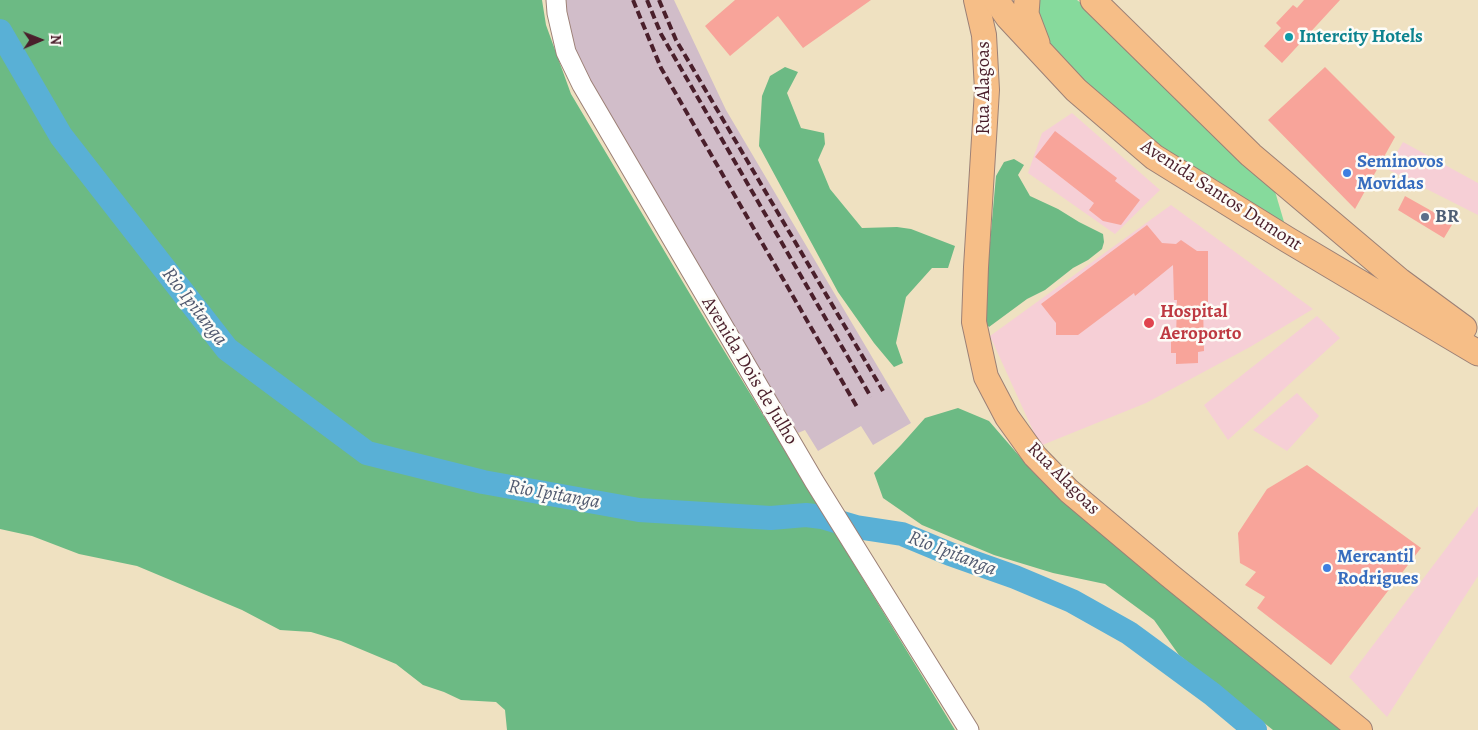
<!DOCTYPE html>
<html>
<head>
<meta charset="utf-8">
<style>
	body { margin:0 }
	#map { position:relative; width:1478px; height:730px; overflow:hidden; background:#efe1c1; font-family:Alegreya,serif }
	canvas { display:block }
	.north { position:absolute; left:15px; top:15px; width:50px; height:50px; -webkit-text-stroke:4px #fdfcf7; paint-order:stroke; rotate:89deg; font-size:14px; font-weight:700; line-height:20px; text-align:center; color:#4a1f2b }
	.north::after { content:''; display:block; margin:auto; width:18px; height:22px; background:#4a1f2b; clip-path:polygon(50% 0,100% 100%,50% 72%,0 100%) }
</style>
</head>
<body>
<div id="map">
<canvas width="1478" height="730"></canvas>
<div class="north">N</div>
</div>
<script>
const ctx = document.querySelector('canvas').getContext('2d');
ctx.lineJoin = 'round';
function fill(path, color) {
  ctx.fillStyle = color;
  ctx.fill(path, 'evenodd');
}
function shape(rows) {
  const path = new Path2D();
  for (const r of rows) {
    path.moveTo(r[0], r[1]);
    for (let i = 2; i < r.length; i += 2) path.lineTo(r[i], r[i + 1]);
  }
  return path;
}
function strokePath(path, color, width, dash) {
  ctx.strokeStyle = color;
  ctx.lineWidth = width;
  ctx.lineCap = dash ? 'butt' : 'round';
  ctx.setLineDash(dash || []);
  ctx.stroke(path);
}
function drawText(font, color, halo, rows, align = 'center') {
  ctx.font = font + ' Alegreya,serif';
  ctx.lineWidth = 5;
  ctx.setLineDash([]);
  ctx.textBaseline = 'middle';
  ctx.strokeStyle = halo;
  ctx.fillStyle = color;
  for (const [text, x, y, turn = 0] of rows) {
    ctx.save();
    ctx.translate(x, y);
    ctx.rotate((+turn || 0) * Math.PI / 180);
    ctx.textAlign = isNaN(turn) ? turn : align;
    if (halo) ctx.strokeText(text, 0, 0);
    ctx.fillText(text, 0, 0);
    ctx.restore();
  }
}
const built = shape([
	[1072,113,1160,190,1115,234,1028,173,1042,133],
	[1403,142,1478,183,1478,215,1387,169],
	[1171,205,1313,309,1250,347,1146,403,1040,446,990,336],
	[1317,316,1340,338,1228,440,1204,405],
	[1297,393,1319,416,1287,451,1253,430],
	[1478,506,1478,576,1387,717,1349,677]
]);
const industrial = shape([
	[566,0,674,0,726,110,911,423,873,445,861,426,818,451,805,430,798,433,582,73,569,30]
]);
const green = shape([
	[1034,0,1077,0,1085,6,1274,188,1287,232,1166,154,1123,121,1041,37]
]);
const forest = shape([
	[0,0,542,0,546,25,571,94,709,326,955,730,507,730,505,710,496,702,461,700,444,692,423,685,396,664,341,641,311,632,280,630,242,610,137,566,79,554,32,536,0,529],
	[785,67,798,72,787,93,801,128,824,133,825,144,818,160,830,189,862,228,897,227,911,229,955,246,948,268,932,268,906,297,896,343,903,363,894,367,874,343,838,292,759,146,762,96,770,76],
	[1014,159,1024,165,1018,175,1030,196,1058,209,1079,222,1103,234,1104,242,1102,249,1088,260,1073,268,1045,290,1027,299,989,327,983,320,996,176,1004,162],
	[958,408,989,421,1034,473,1080,513,1173,594,1342,730,1273,730,1179,655,1154,620,1105,584,1053,573,994,555,922,525,883,498,874,473,901,445,925,418]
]);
const river = shape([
	[0,31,61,136,227,349,367,453,483,482,639,510,771,518,806,515,822,517,856,527,902,534,950,554,1015,577,1072,601,1129,633,1212,694,1255,730]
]);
const building = shape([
	[735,0,871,0,803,48,778,16,730,56,705,26],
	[1304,0,1340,0,1282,63,1264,46,1281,28,1276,23,1293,5,1297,8],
	[1325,67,1395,137,1355,209,1268,120],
	[1055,131,1117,178,1115,181,1140,200,1121,225,1103,221,1089,210,1094,203,1035,157],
	[1405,196,1453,223,1444,238,1398,210],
	[1147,225,1162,243,1176,244,1181,240,1197,251,1208,251,1208,302,1203,302,1204,351,1198,352,1198,363,1176,364,1176,353,1171,353,1171,340,1176,340,1177,300,1174,300,1173,265,1135,296,1134,293,1078,335,1056,335,1056,323,1041,304],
	[1307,465,1421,548,1331,665,1257,608,1265,597,1245,585,1256,572,1240,563,1238,533,1267,489]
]);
const tertiary = shape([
	[556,0,557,13,566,52,582,85,814,481,969,730]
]);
const primary = shape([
	[976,0,984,35,987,90,976,267,974,322,986,377,1007,417,1035,456,1069,491,1169,575,1360,730]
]);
const trunk = shape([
	[996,0,1008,17,1076,90,1154,157,1288,240,1478,353],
	[1027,0,1026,14,1037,43],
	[1093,0,1251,155,1400,281,1464,328]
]);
const rail = shape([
	[633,0,661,68,857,407],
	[647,0,661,34,871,397],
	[659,0,676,40,883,391]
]);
const markers = [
	[1289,37,5,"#0f9aa8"],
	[1347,173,5,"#3f7fe0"],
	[1425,217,5,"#5c6f8a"],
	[1149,323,6,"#e0444e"],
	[1327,568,5,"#3f7fe0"]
];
const cultureNames = [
	["Intercity Hotels",1299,37]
];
const streetNames = [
	["Rua Alagoas",984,88,-90],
	["Avenida Santos Dumont",1221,196,33],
	["Avenida Dois de Julho",749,371,59],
	["Rua Alagoas",1063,479,45]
];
const shopNames = [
	["Seminovos",1357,162],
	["Movidas",1357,184],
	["Mercantil",1337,557],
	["Rodrigues",1337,579]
];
const serviceNames = [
	["BR",1435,217]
];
const healthNames = [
	["Hospital",1160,312],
	["Aeroporto",1160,334]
];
const waterNames = [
	["Rio Ipitanga",194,307,52],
	["Rio Ipitanga",554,495,10],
	["Rio Ipitanga",952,554,21]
];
fill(built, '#f6cfd6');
fill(industrial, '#d1bdc9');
fill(green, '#86da9c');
fill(forest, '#6cba84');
strokePath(river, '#59b0d6', 24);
fill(building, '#f8a49a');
strokePath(tertiary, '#9c8076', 21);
strokePath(primary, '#9c8076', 26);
strokePath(trunk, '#9c8076', 27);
strokePath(tertiary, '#fff', 19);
strokePath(primary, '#f6be87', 24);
strokePath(trunk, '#f6be87', 25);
strokePath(rail, '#4a1f2b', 4, [8, 4]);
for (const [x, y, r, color] of markers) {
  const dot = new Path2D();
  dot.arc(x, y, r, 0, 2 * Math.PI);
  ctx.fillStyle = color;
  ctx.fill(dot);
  strokePath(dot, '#fdfcf7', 2);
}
drawText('bold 19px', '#0d838f', '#fdfcf7', cultureNames, 'left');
drawText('19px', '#4a1f2b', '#fdfcf7', streetNames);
drawText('bold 19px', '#366cbe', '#fdfcf7', shopNames, 'left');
drawText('bold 19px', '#4e5e75', '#fdfcf7', serviceNames, 'left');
drawText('bold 19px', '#be3a42', '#fdfcf7', healthNames, 'left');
drawText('italic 20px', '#50596f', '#fdfcf7', waterNames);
</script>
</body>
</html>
